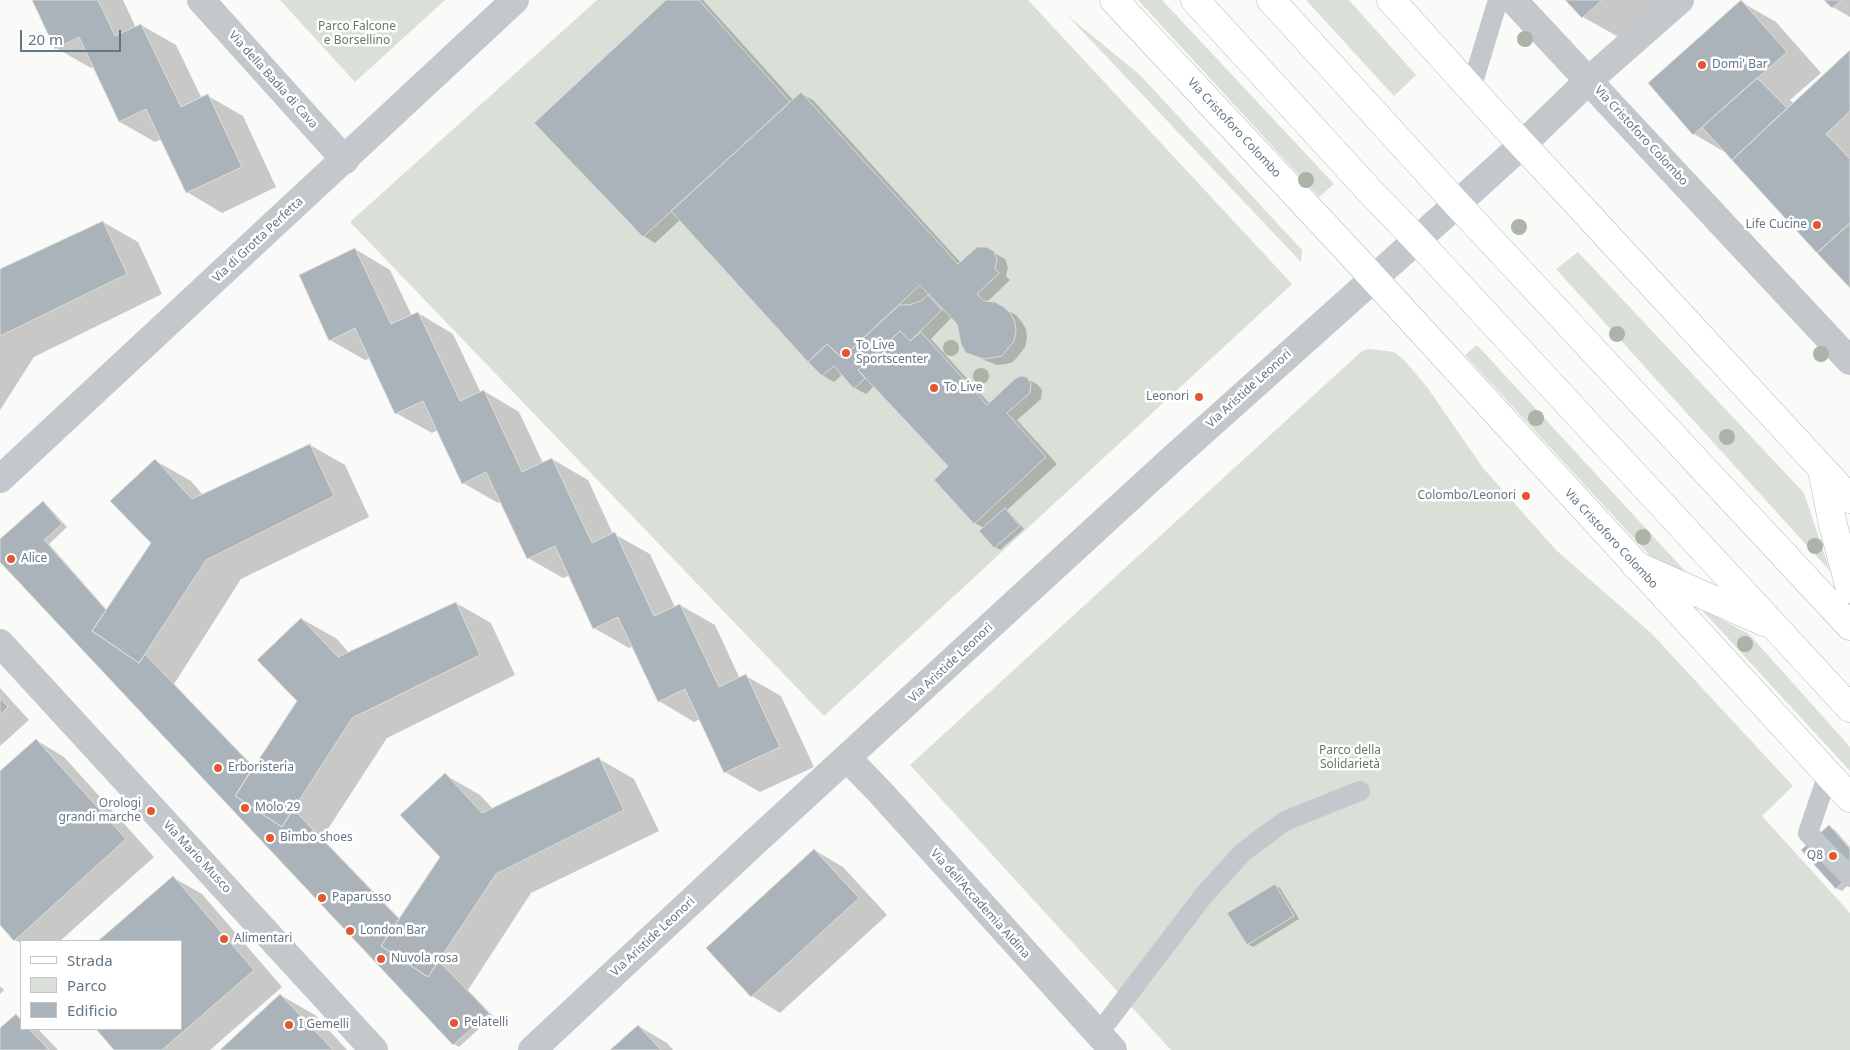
<!DOCTYPE html>
<html>
<head>
<meta charset="utf-8">
<style>
	body { margin:0 }
	#map { position:relative; width:1850px; height:1050px; overflow:hidden; background:#fafaf8; font-family:"Noto Sans",sans-serif }
	canvas { display:block }
	.legend { position:absolute; left:20px; top:940px; width:162px; height:90px; box-sizing:border-box; background:#fff; border:1px solid #c1c8cd; margin:0; padding:6px 9px; list-style:none; font-size:15px; color:#657683 }
	.legend li { display:flex; align-items:center; gap:10px; height:25px }
	.legend b { width:25px; border:1px solid #c1c8cd }
	.scale { position:absolute; left:20px; top:30px; width:101px; height:22px; box-sizing:border-box; border:2px solid #657683; border-top:0; padding-left:6px; font-size:15px; line-height:18px; white-space:nowrap; color:#657683; -webkit-text-stroke:4px #fff; paint-order:stroke }
</style>
</head>
<body>
<div id="map">
<canvas width="1850" height="1050"></canvas>
<ul class="legend">
<li><b style="height:6px;background:#fff"></b>Strada</li>
<li><b style="height:14px;background:#dadfd7"></b>Parco</li>
<li><b style="height:14px;background:#aab3b9"></b>Edificio</li>
</ul>
<div class="scale">20 m</div>
</div>
<script>
const ctx = document.querySelector('canvas').getContext('2d');
ctx.lineJoin = 'round';
function fill(path, color) {
  ctx.fillStyle = color;
  ctx.fill(path, 'evenodd');
}
function shape(rows) {
  const path = new Path2D();
  for (const r of rows) {
    path.moveTo(r[0], r[1]);
    for (let i = 2; i < r.length; i += 2) path.lineTo(r[i], r[i + 1]);
  }
  return path;
}
function strokePath(path, color, width, dash) {
  ctx.strokeStyle = color;
  ctx.lineWidth = width;
  ctx.lineCap = dash ? 'butt' : 'round';
  ctx.setLineDash(dash || []);
  ctx.stroke(path);
}
function drawText(font, color, halo, rows, align = 'center') {
  ctx.font = font + ' "Noto Sans",sans-serif';
  ctx.lineWidth = 5;
  ctx.setLineDash([]);
  ctx.textBaseline = 'middle';
  ctx.strokeStyle = halo;
  ctx.fillStyle = color;
  for (const [text, x, y, turn = 0] of rows) {
    ctx.save();
    ctx.translate(x, y);
    ctx.rotate((+turn || 0) * Math.PI / 180);
    ctx.textAlign = isNaN(turn) ? turn : align;
    if (halo) ctx.strokeText(text, 0, 0);
    ctx.fillText(text, 0, 0);
    ctx.restore();
  }
}
const green = shape([
	[280,0,445,0,355,82],
	[597,0,1028,0,1292,284,824,716,350,222],
	[1138,0,1162,0,1334,184,1319,197],
	[1306,0,1349,0,1416,75,1394,96],
	[1067,15,1140,75,1302,250,1301,262],
	[1578,252,1804,493,1830,571,1556,269],
	[1477,345,1697,584,1653,559,1465,355],
	[1369,349,1394,352,1404,360,1427,387,1483,468,1556,550,1652,634,1793,786,1762,816,1850,913,1850,1050,1171,1050,910,765,1362,351],
	[1700,608,1749,634,1850,747,1850,771]
]);
const shadow = shape([
	[33,0,123,0,136,28,141,25,176,45,202,99,208,96,243,116,276,187,222,213,187,192,162,139,155,142,120,122,94,67,91,68,56,48],
	[668,0,703,0,794,101,801,94,813,100,961,263,985,248,1005,259,1008,267,1006,276,1010,280,988,301,1016,315,1021,321,1026,329,1027,338,1025,347,1019,355,1013,362,1006,364,997,365,979,358,967,352,958,323,952,317,931,339,990,404,1026,378,1038,385,1042,390,1041,399,1017,420,1057,464,1007,510,1024,529,1000,550,995,547,984,528,975,523,936,480,950,466,874,386,866,394,855,388,843,374,834,382,822,375,680,220,655,243,644,236,536,123],
	[1567,0,1664,0,1622,39,1583,17],
	[1826,0,1850,0,1850,17,1833,7],
	[1741,2,1776,22,1821,73,1790,100,1794,104,1850,51,1850,287,1728,154,1694,134,1649,83],
	[103,222,138,242,162,294,34,357,0,410,0,271],
	[355,249,390,270,412,316,418,313,453,334,481,393,484,391,519,412,543,463,552,459,588,480,613,534,614,534,650,554,675,607,680,605,715,625,740,679,746,676,781,696,814,767,760,792,725,772,700,719,694,722,659,701,633,646,629,648,594,628,570,575,563,578,528,558,502,501,498,503,463,483,438,430,432,433,396,413,371,358,365,360,330,340],
	[310,445,345,465,369,517,241,579,174,684,255,768,298,701,302,619,337,639,349,653,456,603,491,623,515,675,387,738,322,838,400,919,442,857,445,775,480,795,493,809,599,759,634,779,659,831,531,893,468,990,493,1016,459,1047,454,1044,0,560,0,541,43,503,48,506,67,527,49,544,107,610,152,543,156,461,191,481,203,495],
	[0,688,29,720,0,746],
	[36,740,64,757,154,857,60,941,21,941,21,943,15,940,0,923,0,773],
	[1830,827,1835,830,1850,847,1850,883,1842,891,1836,888],
	[814,850,843,867,887,915,780,1013,752,996],
	[174,878,202,894,282,987,210,1050,116,1050,97,1029,181,1029,181,941,100,941],
	[1275,885,1280,888,1299,919,1253,947,1248,944],
	[0,986,4,990,0,994],
	[280,995,315,1015,347,1050,222,1050],
	[16,1015,21,1019,21,1029,38,1029,58,1050,0,1050,0,1030],
	[638,1026,667,1043,673,1050,612,1050]
]);
const building = shape([
	[32,0,98,0,115,36,141,24,181,107,208,94,242,167,186,193,146,109,119,122,79,37,55,49,32,0],
	[666,0,699,0,790,102,643,237,534,123,666,0],
	[1565,0,1602,0,1582,18,1565,0],
	[1741,0,1787,52,1693,135,1648,83,1741,0],
	[1824,0,1842,0,1832,8,1824,0],
	[1850,50,1850,111,1826,134,1850,159,1850,223,1817,253,1732,160,1850,50],
	[1757,78,1787,108,1732,160,1702,127,1757,78],
	[801,92,958,264,977,247,986,247,994,251,997,259,995,269,999,273,977,294,984,301,995,302,1004,307,1010,313,1015,322,1016,331,1014,341,1002,356,984,359,966,353,961,344,957,324,920,285,842,358,827,344,808,362,671,211,801,92],
	[103,221,127,274,0,336,0,269,103,221],
	[1850,223,1850,288,1817,253,1850,223],
	[355,248,391,324,418,312,460,401,484,390,522,472,552,458,592,543,615,532,654,616,680,604,719,687,746,674,780,747,724,773,685,689,658,702,618,617,593,629,555,546,527,559,486,472,462,484,423,401,395,414,355,328,329,341,299,275,355,248],
	[928,295,942,310,910,341,900,331,858,370,865,378,854,389,834,366,822,376,808,362,827,344,842,358,899,305,909,305,921,301,928,295],
	[900,331,910,341,921,332,987,405,1016,378,1021,376,1027,377,1031,383,1030,393,1007,413,1046,457,974,524,934,480,948,466,858,370,900,331],
	[310,444,334,496,206,560,139,663,92,631,151,543,110,501,155,459,192,499,310,444],
	[43,501,62,524,44,540,106,610,92,631,139,663,145,654,253,767,235,796,282,827,293,809,399,919,381,946,428,977,439,961,489,1013,453,1045,0,562,0,539,43,501],
	[1005,508,1020,526,994,548,979,531,1005,508],
	[456,602,480,655,352,718,282,827,235,796,297,701,257,660,301,618,338,657,456,602],
	[0,698,8,707,0,715,0,698],
	[36,739,126,839,14,941,0,925,0,771,36,739],
	[599,757,624,810,496,874,428,977,381,946,440,857,400,815,445,773,482,813,599,757],
	[1829,825,1850,849,1850,875,1836,889,1801,850,1829,825],
	[814,849,859,898,751,997,706,948,814,849],
	[173,876,254,970,162,1050,114,1050,96,1029,181,1029,181,941,98,941,173,876],
	[1275,884,1294,916,1247,945,1227,913,1275,884],
	[280,994,333,1050,220,1050,280,994],
	[16,1014,21,1020,21,1029,29,1029,49,1050,0,1050,0,1028,16,1014],
	[638,1025,661,1050,610,1050,638,1025]
]);
const service = shape([
	[1471,89,1498,0],
	[1828,774,1808,833,1850,877],
	[1098,1034,1204,895,1243,852,1285,821,1360,791]
]);
const minor = shape([
	[201,0,345,160],
	[1513,0,1850,361],
	[0,643,374,1050],
	[847,758,880,792,1113,1050],
	[532,1050,757,840,1172,459,1457,204,1522,145,1589,80,1680,0]
]);
const tertiary = shape([
	[0,479,515,0]
]);
const secondary = shape([
	[1114,0,1343,245,1850,798],
	[1391,0,1492,112,1575,201,1850,499]
]);
const primary = shape([
	[1195,0,1368,189,1417,240,1850,708],
	[1271,0,1457,204,1850,626],
	[1822,470,1833,525,1850,589],
	[1635,565,1764,622]
]);
const trees = [
	[1525,39],
	[1306,180],
	[1519,227],
	[1617,334],
	[951,348],
	[1821,354],
	[981,376],
	[1536,418],
	[1727,437],
	[1643,537],
	[1815,546],
	[1745,644]
];
const markers = [
	[1702,65,5,"#e4572e"],
	[1817,225,5,"#e4572e"],
	[846,353,5,"#e4572e"],
	[934,388,5,"#e4572e"],
	[1199,397,5,"#e4572e"],
	[1526,496,5,"#e4572e"],
	[11,559,5,"#e4572e"],
	[218,768,5,"#e4572e"],
	[245,808,5,"#e4572e"],
	[151,811,5,"#e4572e"],
	[270,838,5,"#e4572e"],
	[1833,856,5,"#e4572e"],
	[322,898,5,"#e4572e"],
	[350,931,5,"#e4572e"],
	[224,939,5,"#e4572e"],
	[381,959,5,"#e4572e"],
	[454,1023,5,"#e4572e"],
	[289,1025,5,"#e4572e"]
];
const parkNames = [
	["Parco Falcone",357,27],
	["e Borsellino",357,41],
	["Parco della",1350,751],
	["Solidarietà",1350,765]
];
const poiNames = [
	["Domi' Bar",1712,65],
	["Life Cucine",1807,225,"right"],
	["To Live",856,346],
	["Sportscenter",856,360],
	["To Live",944,388],
	["Leonori",1189,397,"right"],
	["Colombo/Leonori",1516,496,"right"],
	["Alice",21,559],
	["Erboristeria",228,768],
	["Orologi",141,804,"right"],
	["grandi marche",141,818,"right"],
	["Molo 29",255,808],
	["Bimbo shoes",280,838],
	["Q8",1823,856,"right"],
	["Paparusso",332,898],
	["London Bar",360,931],
	["Alimentari",234,939],
	["Nuvola rosa",391,959],
	["Pelatelli",464,1023],
	["I Gemelli",299,1025]
];
const streetNames = [
	["Via della Badia di Cava",273,80,48],
	["Via Cristoforo Colombo",1234,128,47],
	["Via Cristoforo Colombo",1641,136,47],
	["Via di Grotta Perfetta",258,240,-43],
	["Via Aristide Leonori",1249,389,-42],
	["Via Cristoforo Colombo",1611,539,47],
	["Via Aristide Leonori",951,663,-43],
	["Via Mario Musco",197,857,47],
	["Via dell'Accademia Aldina",980,904,48],
	["Via Aristide Leonori",653,937,-43]
];
fill(green, '#dadfd7');
fill(shadow, '#0003');
fill(building, '#aab3b9');
strokePath(building, '#dcdcda', 1);
strokePath(secondary, '#b3babf', 29);
strokePath(primary, '#b5babe', 29);
strokePath(service, '#c3c8cc', 20);
strokePath(minor, '#c3c8cc', 28);
strokePath(tertiary, '#c3c8cc', 28);
strokePath(secondary, '#fff', 28);
strokePath(primary, '#fff', 28);
ctx.fillStyle = '#aab4a7';
for (const [x, y] of trees) {
  ctx.beginPath();
  ctx.arc(x, y, 8, 0, 2 * Math.PI);
  ctx.fill();
}
for (const [x, y, r, color] of markers) {
  const dot = new Path2D();
  dot.arc(x, y, r, 0, 2 * Math.PI);
  ctx.fillStyle = color;
  ctx.fill(dot);
  strokePath(dot, '#fff', 2);
}
drawText('12px', '#687a64', '#fff', parkNames);
drawText('12px', '#657683', '#fff', poiNames, 'left');
drawText('12px', '#657683', '#fff', streetNames);
</script>
</body>
</html>
